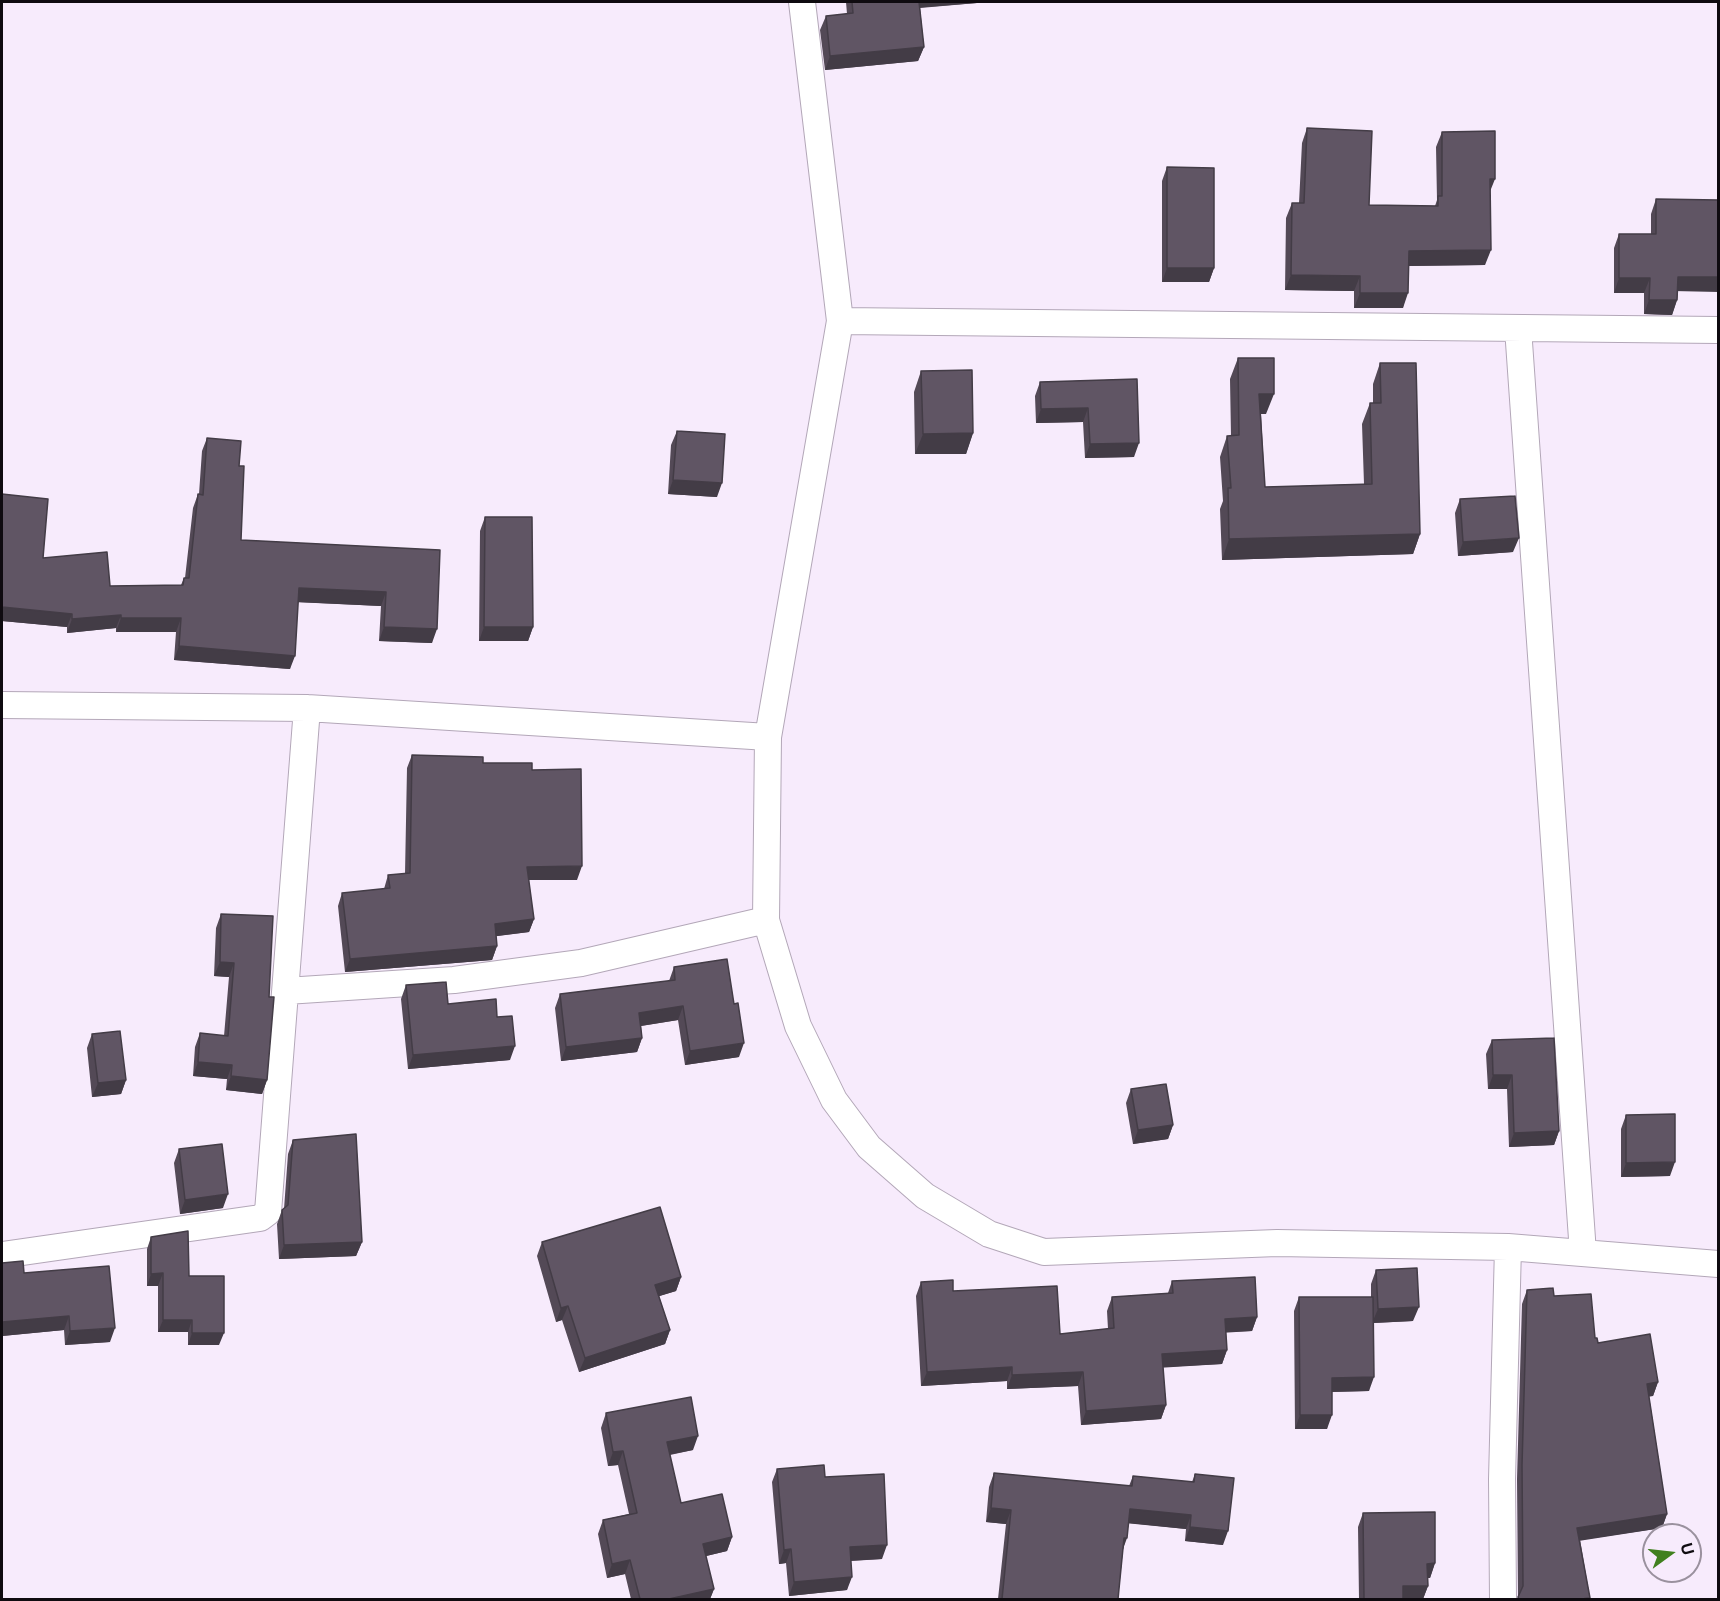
<!DOCTYPE html>
<html>
<head>
<meta charset="utf-8">
<style>
	body { margin:0 }
	#map { position:relative; width:1720px; height:1601px; overflow:hidden; background:#f7ebfc; font-family:Inter,sans-serif }
	canvas { display:block }
	.frame { position:absolute; inset:0; border:3px solid #0f0b10; pointer-events:none }
	.north { position:absolute; left:1642px; top:1523px; width:60px; height:60px; box-sizing:border-box; background:#f7ebfc; border:2px solid #9a919e; border-radius:50%; rotate:75deg; font-size:16px; font-weight:700; line-height:24px; text-align:center; color:#0f0b10 }
	.north::after { content:''; display:block; margin:auto; width:21px; height:27px; background:#41801f; clip-path:polygon(50% 0,100% 100%,50% 72%,0 100%) }
</style>
</head>
<body>
<div id="map">
<canvas width="1720" height="1601"></canvas>
<div class="frame"></div>
<div class="north">U</div>
</div>
<script>
const ctx = document.querySelector('canvas').getContext('2d');
ctx.lineJoin = 'round';
function shape(rows) {
  const path = new Path2D();
  for (const r of rows) {
    path.moveTo(r[0], r[1]);
    for (let i = 2; i < r.length; i += 2) path.lineTo(r[i], r[i + 1]);
  }
  return path;
}
function strokePath(path, color, width, dash) {
  ctx.strokeStyle = color;
  ctx.lineWidth = width;
  ctx.lineCap = dash ? 'butt' : 'round';
  ctx.setLineDash(dash || []);
  ctx.stroke(path);
}
function fill(path, color) {
  ctx.fillStyle = color;
  ctx.fill(path, 'evenodd');
}
const street = shape([
	[802,2,840,321,768,737,766,920,798,1026,834,1100,869,1147,925,1196,989,1234,1044,1252,1277,1243,1508,1247,1718,1264],
	[840,321,1718,330],
	[1518,328,1583,1253],
	[2,705,307,708,768,737],
	[286,991,454,980,581,963,766,920],
	[2,1255,260,1218,268,1212,307,708],
	[1503,1600,1502,1479,1508,1247]
]);
const wall = shape([
	[846,2,977,2,977,3,920,8,924,47,918,61,825,70,820,30,826,16,847,14],
	[1307,128,1369,205,1435,206,1437,200,1436,147,1442,132,1490,193,1485,265,1408,266,1403,308,1354,308,1354,291,1285,290,1286,218,1292,203,1299,203,1302,143],
	[1167,167,1214,268,1209,282,1162,282,1162,181],
	[1656,199,1678,291,1677,300,1672,315,1644,314,1644,293,1614,293,1614,248,1619,234,1651,234,1651,214],
	[1238,358,1266,414,1261,414,1265,487,1364,484,1362,424,1370,403,1373,403,1373,384,1380,363,1420,534,1413,554,1222,560,1220,509,1223,501,1220,457,1227,436,1231,436,1230,379],
	[921,371,973,433,966,454,915,454,914,392],
	[1137,379,1134,457,1085,458,1083,422,1036,423,1035,396,1040,382],
	[677,431,717,497,668,494,671,445],
	[207,438,239,466,241,540,440,550,432,643,379,641,381,606,298,602,290,669,174,660,176,632,116,632,116,628,67,633,67,627,2,621,2,494,43,558,110,586,181,585,184,578,185,578,193,508,198,494,199,494,202,451],
	[1460,499,1513,552,1458,556,1455,513],
	[485,517,533,627,528,641,479,641,480,531],
	[412,755,483,763,532,770,577,880,528,880,534,919,529,932,496,936,497,946,492,960,345,972,338,906,342,893,384,889,388,875,405,874,407,768],
	[221,914,267,1080,262,1094,226,1090,227,1079,193,1076,195,1047,200,1033,224,1036,229,977,214,976,216,928],
	[674,967,739,1057,685,1065,678,1020,641,1026,642,1038,637,1052,561,1061,555,1008,560,994,669,981],
	[406,985,448,1004,497,1017,510,1060,408,1069,401,999],
	[92,1034,126,1080,121,1094,92,1097,87,1048],
	[1492,1040,1559,1131,1554,1145,1509,1147,1507,1089,1488,1089,1486,1054],
	[1131,1089,1173,1125,1168,1139,1133,1144,1126,1103],
	[1626,1115,1670,1176,1621,1177,1621,1129],
	[293,1140,362,1242,356,1256,279,1259,277,1224,282,1210,284,1209,288,1154],
	[179,1149,223,1208,180,1214,174,1163],
	[151,1237,189,1276,219,1345,188,1345,188,1332,158,1332,158,1286,147,1286,147,1249],
	[542,1242,681,1277,676,1291,659,1296,670,1330,665,1344,579,1372,562,1320,556,1322,537,1256],
	[1376,1270,1413,1321,1374,1323,1369,1391,1332,1392,1327,1429,1295,1429,1294,1311,1299,1297,1371,1297,1371,1284],
	[24,1273,110,1342,65,1345,64,1330,2,1336],
	[1172,1281,1257,1317,1252,1331,1226,1332,1227,1350,1222,1364,1163,1367,1166,1405,1161,1419,1081,1425,1078,1386,1007,1389,1007,1381,921,1386,916,1296,921,1282,953,1291,1060,1334,1108,1329,1107,1311,1112,1297,1168,1293],
	[1527,1290,1554,1296,1595,1338,1598,1343,1658,1382,1653,1396,1649,1396,1667,1514,1662,1528,1580,1540,1590,1598,1589,1599,1517,1599,1518,1597,1517,1479,1522,1304],
	[606,1413,693,1450,670,1455,681,1503,732,1537,727,1551,706,1556,714,1589,710,1599,631,1599,625,1574,607,1578,598,1534,603,1520,629,1514,618,1465,608,1466,601,1428],
	[777,1469,825,1477,882,1559,851,1561,847,1590,789,1596,786,1563,779,1564,772,1482],
	[994,1473,1129,1486,1133,1476,1192,1482,1195,1474,1223,1545,1185,1541,1186,1529,1129,1523,1123,1550,1118,1599,998,1599,1006,1524,986,1522,989,1487],
	[1363,1513,1435,1563,1430,1578,1427,1578,1428,1586,1423,1599,1359,1599,1358,1527]
]);
const shadedWall = shape([
	[916,2,977,2,977,3,914,8],
	[924,47,918,61,825,70,830,56],
	[1490,179,1495,179,1489,194],
	[1491,250,1485,265,1403,266,1409,251],
	[1167,268,1214,268,1209,282,1162,282],
	[1291,275,1360,276,1354,291,1285,290],
	[1678,277,1719,277,1719,292,1673,291],
	[1619,278,1650,278,1644,293,1614,293],
	[1360,293,1408,293,1403,308,1354,308],
	[1649,300,1677,300,1672,315,1644,314],
	[1259,394,1274,394,1266,414,1252,414],
	[1088,408,1083,422,1036,423,1041,409],
	[973,433,966,454,915,454,923,434],
	[1139,443,1134,457,1085,458,1090,444],
	[673,480,722,483,717,497,668,494],
	[1420,534,1413,554,1222,560,1229,539],
	[1519,538,1513,552,1458,556,1463,542],
	[299,588,386,592,381,606,294,602],
	[2,607,72,614,67,627,2,621],
	[121,615,116,628,67,633,72,619],
	[121,618,181,618,176,632,116,632],
	[384,627,437,629,432,643,379,641],
	[484,627,533,627,528,641,479,641],
	[179,646,295,656,290,669,174,660],
	[582,866,577,880,522,880,527,867],
	[534,919,529,932,490,937,495,924],
	[497,946,492,960,345,972,350,959],
	[220,962,234,963,229,977,214,976],
	[683,1006,678,1020,634,1027,639,1013],
	[642,1038,637,1052,561,1061,566,1047],
	[744,1043,739,1057,685,1065,690,1051],
	[515,1046,510,1060,408,1069,413,1055],
	[198,1062,232,1065,227,1079,193,1076],
	[1493,1075,1512,1075,1507,1089,1488,1089],
	[231,1076,267,1080,262,1094,226,1090],
	[126,1080,121,1094,92,1097,98,1083],
	[1173,1125,1168,1139,1133,1144,1138,1130],
	[1559,1131,1554,1145,1509,1147,1514,1133],
	[1675,1162,1670,1176,1621,1177,1626,1163],
	[228,1194,223,1208,180,1214,185,1200],
	[362,1242,356,1256,279,1259,284,1245],
	[163,1273,158,1286,147,1286,151,1274],
	[681,1277,676,1291,650,1299,655,1285],
	[568,1306,562,1320,556,1322,561,1308],
	[1419,1307,1413,1321,1372,1323,1378,1309],
	[69,1316,64,1330,2,1336,2,1322],
	[1257,1317,1252,1331,1220,1333,1225,1319],
	[163,1320,192,1320,188,1332,158,1332],
	[115,1328,110,1342,65,1345,70,1331],
	[670,1330,665,1344,579,1372,585,1358],
	[192,1333,224,1333,219,1345,188,1345],
	[1227,1350,1222,1364,1157,1368,1162,1354],
	[1012,1367,1007,1381,921,1386,927,1372],
	[1083,1372,1078,1386,1007,1389,1012,1375],
	[1374,1377,1369,1391,1327,1392,1332,1378],
	[1658,1382,1653,1396,1642,1398,1647,1384],
	[1166,1405,1161,1419,1081,1425,1086,1411],
	[1300,1415,1332,1415,1327,1429,1295,1429],
	[698,1436,693,1450,662,1456,667,1442],
	[623,1451,618,1465,608,1466,613,1452],
	[991,1508,1011,1510,1006,1524,986,1522],
	[1130,1509,1191,1515,1186,1529,1125,1523],
	[1667,1514,1662,1528,1572,1542,1577,1528],
	[1190,1527,1228,1531,1223,1545,1185,1541],
	[732,1537,727,1551,698,1558,703,1544],
	[1124,1538,1127,1538,1122,1552],
	[887,1545,882,1559,845,1561,850,1547],
	[791,1549,786,1563,779,1564,784,1550],
	[630,1560,625,1574,607,1578,612,1564],
	[1435,1563,1430,1578,1422,1578,1427,1564],
	[852,1577,847,1590,789,1596,794,1582],
	[1403,1586,1428,1586,1423,1599,1398,1599],
	[714,1589,710,1599,669,1599]
]);
const building = shape([
	[852,2,919,2,924,47,830,56,826,16,853,13,852,2],
	[1307,128,1372,131,1369,205,1438,206,1438,196,1442,196,1442,132,1495,131,1495,179,1490,179,1491,250,1409,251,1408,293,1360,293,1360,276,1291,275,1292,203,1304,203,1307,128],
	[1167,167,1214,168,1214,268,1167,268,1167,167],
	[1656,199,1719,200,1719,277,1678,277,1677,300,1649,300,1650,278,1619,278,1619,234,1656,234,1656,199],
	[1238,358,1274,358,1274,394,1259,394,1265,487,1372,484,1370,403,1381,403,1380,363,1416,363,1420,534,1229,539,1228,488,1231,488,1227,436,1239,435,1238,358],
	[972,370,973,433,923,434,921,371,972,370],
	[1137,379,1139,443,1090,444,1088,408,1041,409,1040,382,1137,379],
	[677,431,725,434,722,483,673,480,677,431],
	[207,438,241,441,239,466,244,466,241,540,440,550,437,629,384,627,386,592,299,588,295,656,179,646,181,618,121,618,121,615,72,619,72,614,2,607,2,494,48,499,43,558,107,552,110,586,183,585,184,578,189,578,198,494,203,495,207,438],
	[1515,496,1519,538,1463,542,1460,499,1515,496],
	[485,517,532,517,533,627,484,627,485,517],
	[412,755,483,757,483,763,532,763,532,770,581,769,582,866,527,867,534,919,495,924,497,946,350,959,342,893,390,888,388,875,410,873,412,755],
	[221,914,273,916,269,997,274,997,267,1080,231,1076,232,1065,198,1062,200,1033,228,1036,234,963,220,962,221,914],
	[727,959,734,1004,738,1003,744,1043,690,1051,683,1006,639,1013,642,1038,566,1047,560,994,675,980,674,967,727,959],
	[446,982,448,1004,496,999,497,1017,512,1016,515,1046,413,1055,406,985,446,982],
	[120,1031,126,1080,98,1083,92,1034,120,1031],
	[1554,1038,1559,1131,1514,1133,1512,1075,1493,1075,1492,1040,1554,1038],
	[1166,1084,1173,1125,1138,1130,1131,1089,1166,1084],
	[1675,1114,1675,1162,1626,1163,1626,1115,1675,1114],
	[356,1134,362,1242,284,1245,282,1210,288,1205,293,1140,356,1134],
	[222,1144,228,1194,185,1200,179,1149,222,1144],
	[660,1207,681,1277,655,1285,670,1330,585,1358,568,1306,561,1308,542,1242,660,1207],
	[188,1231,189,1276,224,1276,224,1333,192,1333,192,1320,163,1320,163,1273,151,1274,151,1237,188,1231],
	[23,1261,24,1273,109,1266,115,1328,70,1331,69,1316,2,1322,2,1263,23,1261],
	[1417,1268,1419,1307,1378,1309,1376,1270,1417,1268],
	[1255,1277,1257,1317,1225,1319,1227,1350,1162,1354,1166,1405,1086,1411,1083,1372,1012,1375,1012,1367,927,1372,921,1282,953,1280,953,1291,1057,1286,1060,1334,1114,1328,1112,1297,1173,1293,1172,1281,1255,1277],
	[1553,1288,1554,1296,1591,1294,1595,1338,1597,1338,1598,1343,1650,1334,1658,1382,1647,1384,1667,1514,1577,1528,1590,1598,1581,1599,1519,1599,1518,1597,1523,1586,1522,1465,1527,1290,1553,1288],
	[1299,1297,1373,1297,1374,1377,1332,1378,1332,1415,1300,1415,1299,1297],
	[691,1397,698,1436,667,1442,681,1503,722,1494,732,1537,703,1544,714,1589,669,1599,640,1599,630,1560,612,1564,603,1520,637,1513,623,1451,613,1452,606,1413,691,1397],
	[824,1465,825,1477,884,1474,887,1545,850,1547,852,1577,794,1582,791,1549,784,1550,777,1469,824,1465],
	[994,1473,1132,1486,1133,1476,1194,1482,1195,1474,1234,1478,1228,1531,1190,1527,1191,1515,1130,1509,1127,1538,1124,1538,1118,1599,1002,1599,1011,1510,991,1508,994,1473],
	[1435,1512,1435,1563,1427,1564,1428,1586,1403,1586,1403,1599,1364,1599,1363,1513,1435,1512]
]);
strokePath(street, '#b3a7b8', 28);
strokePath(street, '#fff', 26);
fill(wall, '#534956');
fill(shadedWall, '#433c46');
fill(building, '#605564');
strokePath(building, '#433c46', 1.5);
</script>
</body>
</html>
